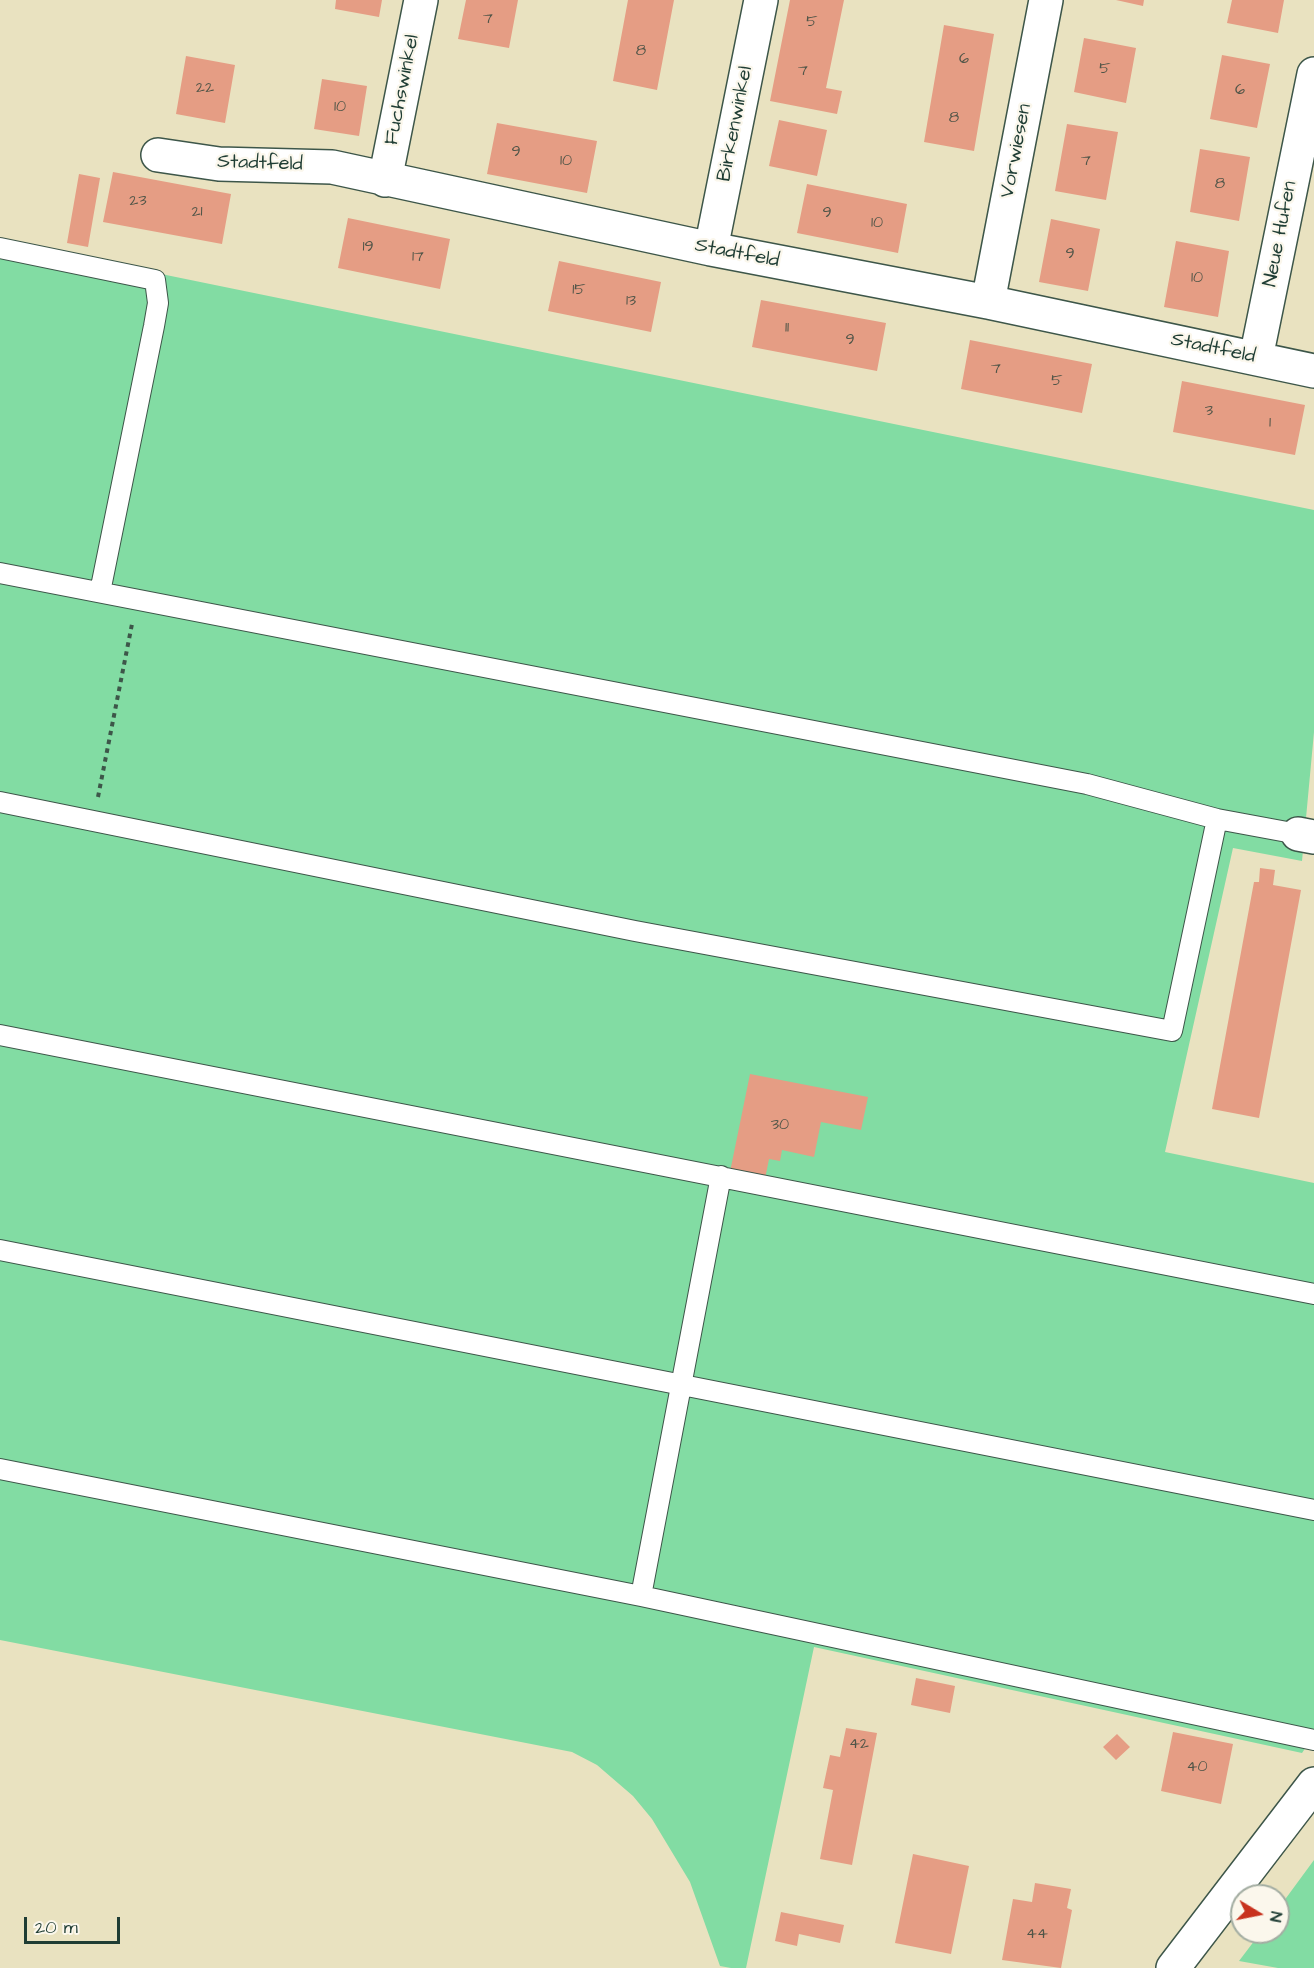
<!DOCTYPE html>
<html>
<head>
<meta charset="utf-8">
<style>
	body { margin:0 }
	#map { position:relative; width:1314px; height:1968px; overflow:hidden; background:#e9e2c0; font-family:"Architects Daughter",sans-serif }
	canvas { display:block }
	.north { position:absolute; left:1230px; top:1884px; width:60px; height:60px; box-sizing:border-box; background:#fbf7ec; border:2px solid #a3ada2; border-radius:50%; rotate:100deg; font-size:16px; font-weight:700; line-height:24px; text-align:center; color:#1f3d34 }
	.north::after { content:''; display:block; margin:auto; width:21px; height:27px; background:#c8321e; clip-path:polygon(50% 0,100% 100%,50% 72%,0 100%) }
	.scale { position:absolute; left:24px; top:1917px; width:96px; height:27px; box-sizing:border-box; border:3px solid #1f3d34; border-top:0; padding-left:8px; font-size:18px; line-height:21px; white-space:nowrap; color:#1f3d34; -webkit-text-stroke:4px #fbf7ec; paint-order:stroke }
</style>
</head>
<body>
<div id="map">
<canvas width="1314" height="1968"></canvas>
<div class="north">N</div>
<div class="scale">20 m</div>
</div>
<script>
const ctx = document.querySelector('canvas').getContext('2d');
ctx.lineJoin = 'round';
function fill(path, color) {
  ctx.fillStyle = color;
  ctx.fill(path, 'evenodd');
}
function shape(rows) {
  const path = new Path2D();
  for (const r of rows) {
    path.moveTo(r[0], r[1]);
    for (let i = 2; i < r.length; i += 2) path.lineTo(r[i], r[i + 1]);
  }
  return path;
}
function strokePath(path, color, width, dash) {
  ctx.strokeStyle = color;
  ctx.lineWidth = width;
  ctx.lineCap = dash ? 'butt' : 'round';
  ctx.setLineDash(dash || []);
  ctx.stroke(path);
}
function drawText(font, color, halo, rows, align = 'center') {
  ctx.font = font + ' "Architects Daughter",sans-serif';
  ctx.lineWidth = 4.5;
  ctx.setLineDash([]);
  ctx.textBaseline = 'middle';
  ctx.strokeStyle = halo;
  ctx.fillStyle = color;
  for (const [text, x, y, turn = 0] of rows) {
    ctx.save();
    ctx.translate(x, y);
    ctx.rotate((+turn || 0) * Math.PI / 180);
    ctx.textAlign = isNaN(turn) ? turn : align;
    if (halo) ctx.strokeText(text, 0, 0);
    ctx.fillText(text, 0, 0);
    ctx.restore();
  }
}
const green = shape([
	[0,241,1314,510,1314,732,1302,861,1233,848,1165,1152,1314,1183,1314,1735,1302,1753,814,1647,746,1968,731,1968,720,1966,690,1882,652,1819,633,1796,597,1765,572,1752,0,1640],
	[1314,1860,1314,1968,1278,1968,1239,1961,1261,1932,1278,1932,1278,1909]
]);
const building = shape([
	[336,0,382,0,379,17,335,9],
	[466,0,518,0,509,48,458,39],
	[628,0,674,0,657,90,613,81],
	[790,0,844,0,826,88,842,91,837,114,770,101],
	[1116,0,1144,0,1143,6],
	[1232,0,1284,0,1278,33,1227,23],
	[944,25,994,34,974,151,924,142],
	[1084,38,1136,48,1126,103,1074,92],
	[1222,55,1270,64,1257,128,1210,119],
	[186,56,235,65,225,123,176,114],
	[322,79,367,86,359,136,314,129],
	[779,120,827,130,817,176,769,166],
	[497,123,597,141,587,193,487,174],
	[1067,124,1118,132,1106,200,1055,191],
	[1200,149,1250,157,1239,221,1190,212],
	[113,172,231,194,222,244,103,222],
	[79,174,100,178,88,247,67,243],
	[807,184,907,204,898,253,797,233],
	[348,218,450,239,440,289,338,268],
	[1051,219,1100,229,1088,291,1039,282],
	[1176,241,1229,251,1218,317,1164,307],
	[559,261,661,282,651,332,548,311],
	[761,300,886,323,877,371,752,347],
	[970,340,1092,364,1082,413,961,389],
	[1182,381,1305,405,1295,455,1173,432],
	[1260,868,1275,870,1273,885,1301,890,1259,1118,1212,1109,1254,882,1259,882],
	[750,1074,868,1097,861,1130,821,1122,814,1157,782,1150,780,1161,769,1159,765,1179,730,1172],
	[916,1678,955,1686,950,1713,911,1705],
	[846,1728,877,1733,852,1865,820,1859,833,1790,823,1788,830,1755,840,1757],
	[1173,1732,1233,1744,1221,1804,1161,1791],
	[1117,1734,1130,1747,1116,1760,1103,1747],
	[913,1854,969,1866,951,1954,895,1943],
	[1035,1883,1071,1889,1067,1908,1072,1910,1061,1968,1002,1960,1013,1899,1032,1902],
	[781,1912,844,1925,840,1943,799,1934,797,1946,775,1941]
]);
const path = shape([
	[98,797,132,624]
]);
const service = shape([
	[0,248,155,280,158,303,154,326,100,592],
	[0,573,1087,784,1217,819,1298,834],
	[0,802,635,931,1172,1031,1217,819],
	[0,1035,1314,1294],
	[0,1250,1314,1510],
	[0,1469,641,1596,1314,1740],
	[641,1596,721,1176]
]);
const minor = shape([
	[158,155,219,164,332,167,711,249,988,302,1314,371],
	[385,180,421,0],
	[711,249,761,0],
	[988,302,1046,0],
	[1256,358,1314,74],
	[1298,834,1314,837]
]);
const tertiary = shape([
	[1173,1968,1314,1784]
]);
const numberNames = [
	["7",488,20],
	["5",812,23],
	["8",641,52],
	["6",964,60],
	["5",1105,70],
	["7",803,72],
	["22",205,89],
	["6",1240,91],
	["10",340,108],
	["8",954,119],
	["9",516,153],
	["10",566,162],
	["7",1086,162],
	["8",1220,185],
	["23",138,202],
	["21",197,213],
	["9",827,214],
	["10",877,224],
	["19",368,248],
	["9",1070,255],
	["17",418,258],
	["10",1197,279],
	["15",579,291],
	["13",631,302],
	["11",787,329],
	["9",850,341],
	["7",996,370],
	["5",1057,382],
	["3",1209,412],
	["1",1270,424],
	["30",780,1126],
	["42",859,1745],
	["40",1197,1768],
	["44",1037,1935]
];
const streetNames = [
	["Fuchswinkel",403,90,-79],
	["Birkenwinkel",736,124,-79],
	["Vorwiesen",1017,151,-79],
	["Stadtfeld",260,164,2],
	["Neue Hufen",1281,234,-79],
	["Stadtfeld",737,254,11],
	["Stadtfeld",1213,349,12]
];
fill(green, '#82dca3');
fill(building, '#e59d84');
strokePath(service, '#3d5649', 22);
strokePath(minor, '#3d5649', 36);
strokePath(tertiary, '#3d5649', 36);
strokePath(path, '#3d5649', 4, [4.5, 4.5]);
strokePath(service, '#fff', 20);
strokePath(minor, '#fff', 33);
strokePath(tertiary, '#fff', 33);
drawText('16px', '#505548', null, numberNames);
drawText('20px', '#1f3d34', '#fbf7ec', streetNames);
</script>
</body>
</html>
